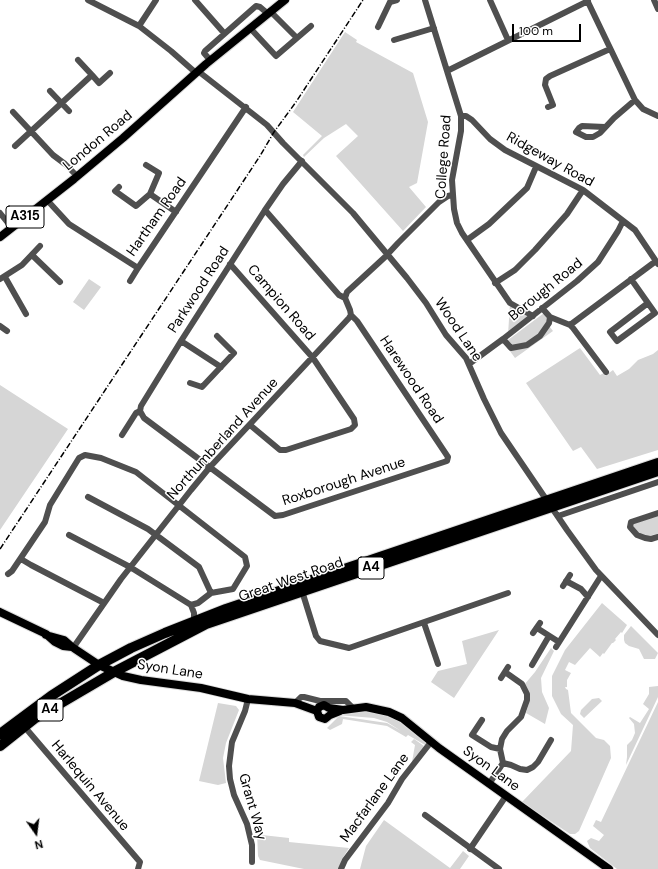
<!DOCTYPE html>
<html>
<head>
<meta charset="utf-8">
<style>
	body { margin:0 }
	#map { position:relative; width:658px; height:869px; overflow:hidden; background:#fff; font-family:"DM Sans",sans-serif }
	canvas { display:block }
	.north { position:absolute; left:16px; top:813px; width:40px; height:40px; -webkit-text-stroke:3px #fff; paint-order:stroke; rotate:166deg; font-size:11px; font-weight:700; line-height:16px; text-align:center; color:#000 }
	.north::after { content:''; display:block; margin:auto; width:14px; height:18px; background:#000; clip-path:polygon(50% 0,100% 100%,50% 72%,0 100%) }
	.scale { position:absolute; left:512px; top:24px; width:69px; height:18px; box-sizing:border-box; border:2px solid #000; border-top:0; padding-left:5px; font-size:12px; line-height:14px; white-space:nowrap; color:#000; -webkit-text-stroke:3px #fff; paint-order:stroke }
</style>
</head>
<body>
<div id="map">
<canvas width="658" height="869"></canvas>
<div class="north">N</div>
<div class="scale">100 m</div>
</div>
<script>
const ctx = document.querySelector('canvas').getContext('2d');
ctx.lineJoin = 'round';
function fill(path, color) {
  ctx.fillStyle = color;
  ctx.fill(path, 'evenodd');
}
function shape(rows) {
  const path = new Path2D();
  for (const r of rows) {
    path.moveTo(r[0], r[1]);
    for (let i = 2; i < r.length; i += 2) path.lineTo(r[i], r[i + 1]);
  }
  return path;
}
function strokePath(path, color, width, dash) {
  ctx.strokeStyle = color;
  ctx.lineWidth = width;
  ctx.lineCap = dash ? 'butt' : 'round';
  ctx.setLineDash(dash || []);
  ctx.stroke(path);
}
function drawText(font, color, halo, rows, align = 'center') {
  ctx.font = font + ' "DM Sans",sans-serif';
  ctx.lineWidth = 3;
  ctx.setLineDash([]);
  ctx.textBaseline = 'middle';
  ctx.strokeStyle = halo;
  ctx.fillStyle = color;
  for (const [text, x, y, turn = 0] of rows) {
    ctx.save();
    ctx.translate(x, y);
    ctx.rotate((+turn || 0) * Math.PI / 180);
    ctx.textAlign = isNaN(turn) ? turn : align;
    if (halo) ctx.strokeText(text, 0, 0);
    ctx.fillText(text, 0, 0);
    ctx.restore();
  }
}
const green = shape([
	[345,32,357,40,356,42,413,73,428,122,417,183,409,187,426,207,403,231,336,156,358,136,346,124,324,138,304,157,303,155,322,136,293,112],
	[89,279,101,287,84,310,73,302],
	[510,303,533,316,508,335],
	[544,313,547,318,546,322,553,331,515,358,504,343],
	[580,348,600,375,604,373,605,376,613,370,617,376,629,369,638,360,653,354,658,350,658,450,597,469,581,447,573,451,526,383],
	[0,385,68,429,0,530],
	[658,515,658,534,646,536,639,534,632,526,633,524],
	[602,603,627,625,622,633,621,632,615,639,616,640,613,643,612,643,604,654,603,653,600,657,590,648,575,665,569,662,565,670,571,673,567,680,567,687,565,687,566,689,568,690,571,713,596,738,604,740,610,746,611,758,579,831,575,834,570,834,522,802,571,751,573,725,561,714,552,696,552,676,565,650],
	[631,626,658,653,655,659,644,659,639,649,629,646,625,643,624,640,624,635],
	[499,630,454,698,431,682,438,671,467,664,462,641],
	[551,648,554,651,541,678,542,692,549,708,545,724,526,713,529,703,524,685,535,672],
	[658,686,658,697,626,765,627,757,627,745,632,740,635,733,634,724,629,718,630,717,640,723,649,709,643,704,649,694,649,687],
	[599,698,602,701,584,718,580,714,581,710,592,699],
	[658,702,658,869,617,869,590,848,587,841,591,838,599,841,604,835,593,826,596,820,601,822],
	[218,703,236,706,239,710,226,743,223,758,226,783,218,785,199,781],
	[359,709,393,715,426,742,427,744,425,745,408,735,406,737,387,726,343,719,342,724,330,730,327,728,339,716,387,723,401,731,387,722,374,718,337,715],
	[414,739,424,746,412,762,415,745,411,742],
	[384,820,450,868,463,851,469,856,460,869,360,869,366,846],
	[257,832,261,833,262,835,289,838,289,842,349,848,342,859,339,869,304,869,260,860,258,856]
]);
const minor = shape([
	[88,0,139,26,171,51,196,73],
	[195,0,224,33],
	[425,0,461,116,461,131,452,180,454,209,457,223,462,233,510,303,533,316],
	[490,0,508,40],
	[587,0,635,100,643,109,658,116],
	[654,0,658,9],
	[139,26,156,0],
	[378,27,390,2,397,0],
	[250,28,276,56,297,38,270,11],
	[297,38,311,26],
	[394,40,434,28],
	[210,60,204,53,205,51,256,6,260,7,267,13],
	[198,71,267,125,283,143,353,213,407,278,426,303,446,335,466,358,484,399,501,433,567,530,596,570,658,635],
	[447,71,588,1],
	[92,75,99,83,110,73],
	[50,91,69,111],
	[548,107,553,105,545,85,546,79,550,76,610,49],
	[13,112,53,155,65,164,77,176],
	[461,116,466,116,472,120,490,139,505,150,583,190,635,230,658,264],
	[605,127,582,126,579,128,576,132,586,137,593,137,600,133,614,118,635,100],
	[15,146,92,75,78,60],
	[146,165,159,173,150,194,176,212],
	[119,187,115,191,136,206,150,194],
	[47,200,69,224,138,268,246,107],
	[265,210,339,295,345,298],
	[0,213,12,228],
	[467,240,489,224,527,188,536,167],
	[32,255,60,282],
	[230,264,313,358,354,419,355,425,351,429,286,450,280,450,250,425],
	[5,277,26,314],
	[0,279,22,265,40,246],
	[631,279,655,313,617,341,610,332,648,303],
	[130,281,138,268],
	[495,283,515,270,535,250,567,214,583,190],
	[542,308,550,317,570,325,573,328,606,372],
	[570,325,656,261],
	[0,326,7,331],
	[503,339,511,348,527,345,540,336,549,323,550,317],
	[181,341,221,367],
	[469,364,503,339,577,281,598,262,618,231,623,221],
	[190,383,202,387,234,353,217,336],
	[140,411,144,418,275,516,283,515,447,461,448,457,357,321,351,315],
	[122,435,136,413,140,411,141,406,181,341,265,210,283,184,302,161],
	[88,497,148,529,199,567,211,593],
	[658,513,631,522,630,527,637,535,645,538,651,539,658,537],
	[558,516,658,482],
	[69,535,130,567,191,605],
	[21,559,31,565,104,603],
	[8,574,12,571,45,522,50,505,79,458,85,455,101,458,136,472,245,557,247,566,233,589,211,593,198,603,191,605],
	[566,581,581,589,588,597],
	[563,586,570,575],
	[302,591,316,636,320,641,349,648,508,593],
	[191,605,194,613,194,622],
	[424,623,438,664],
	[537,628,559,642],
	[533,633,540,623],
	[556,647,601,576],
	[73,648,121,579,191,490,210,467,349,318,351,315,350,310,345,298,347,292,385,257,398,243,439,202,448,196,452,195],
	[532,665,549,636],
	[501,678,508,667],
	[248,699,245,711,232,742,229,766,230,779,234,795,247,824,252,845,252,862],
	[295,703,301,697,304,697,320,701,346,701,353,708],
	[482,720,472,735,491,747,500,749],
	[23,725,140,862,138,869],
	[503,763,511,765,520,769,527,770,533,767,538,762,551,740],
	[489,784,503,763,500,749,502,739,507,731,521,717,527,700,527,694,522,684,505,672],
	[425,815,499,869],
	[470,849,506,796],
	[341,869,345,860,388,803,402,779,431,742]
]);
const major = shape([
	[0,237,74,179,123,138,206,64,285,0],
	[0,612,46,634,55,642,63,646,72,647,99,665,123,676,141,680,201,688,248,699,295,703,317,711],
	[46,635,64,640,72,647],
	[317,711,319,707,324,705,329,708,343,710,366,707,389,712,402,718,439,748,609,869],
	[317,711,319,717,325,719,330,715,340,711]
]);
const highway = shape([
	[0,734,51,696,99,665,131,648,165,633,226,609,658,463],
	[0,746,34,719,114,672,206,624,658,471]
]);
const rail = shape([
	[0,549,260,156,274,132,296,102,363,0]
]);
const shields = [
	[25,217,38],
	[371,568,26],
	[50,710,26]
];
const shieldNames = [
	["A315",25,217],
	["A4",371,568],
	["A4",50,710]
];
const streetNames = [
	["London Road",98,141,-40],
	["College Road",444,157,-86],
	["Ridgeway Road",550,160,29],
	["Hartham Road",157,217,-55],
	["Parkwood Road",199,290,-57],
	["Borough Road",546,290,-39],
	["Campion Road",281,303,49],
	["Wood Lane",458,330,56],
	["Harewood Road",411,380,56],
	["Northumberland Avenue",223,439,-48],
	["Roxborough Avenue",344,482,-18],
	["Great West Road",291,580,-19],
	["Syon Lane",170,670,9],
	["Syon Lane",491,769,36],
	["Harlequin Avenue",90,786,50],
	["Macfarlane Lane",375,798,-54],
	["Grant Way",252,807,74]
];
fill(green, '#d6d6d6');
strokePath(major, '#dbdbdb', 10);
strokePath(highway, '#dbdbdb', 12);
strokePath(minor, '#4f4f4f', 6);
strokePath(major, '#000', 8);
strokePath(highway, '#000', 10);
strokePath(rail, '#000', 1.5, [6, 2, 1, 2]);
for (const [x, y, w] of shields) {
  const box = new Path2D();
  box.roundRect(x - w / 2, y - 11, w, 22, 3);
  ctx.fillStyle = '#fff';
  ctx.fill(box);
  strokePath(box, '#000', 1);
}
drawText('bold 13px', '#000', null, shieldNames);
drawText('14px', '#000', '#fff', streetNames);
</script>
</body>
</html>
